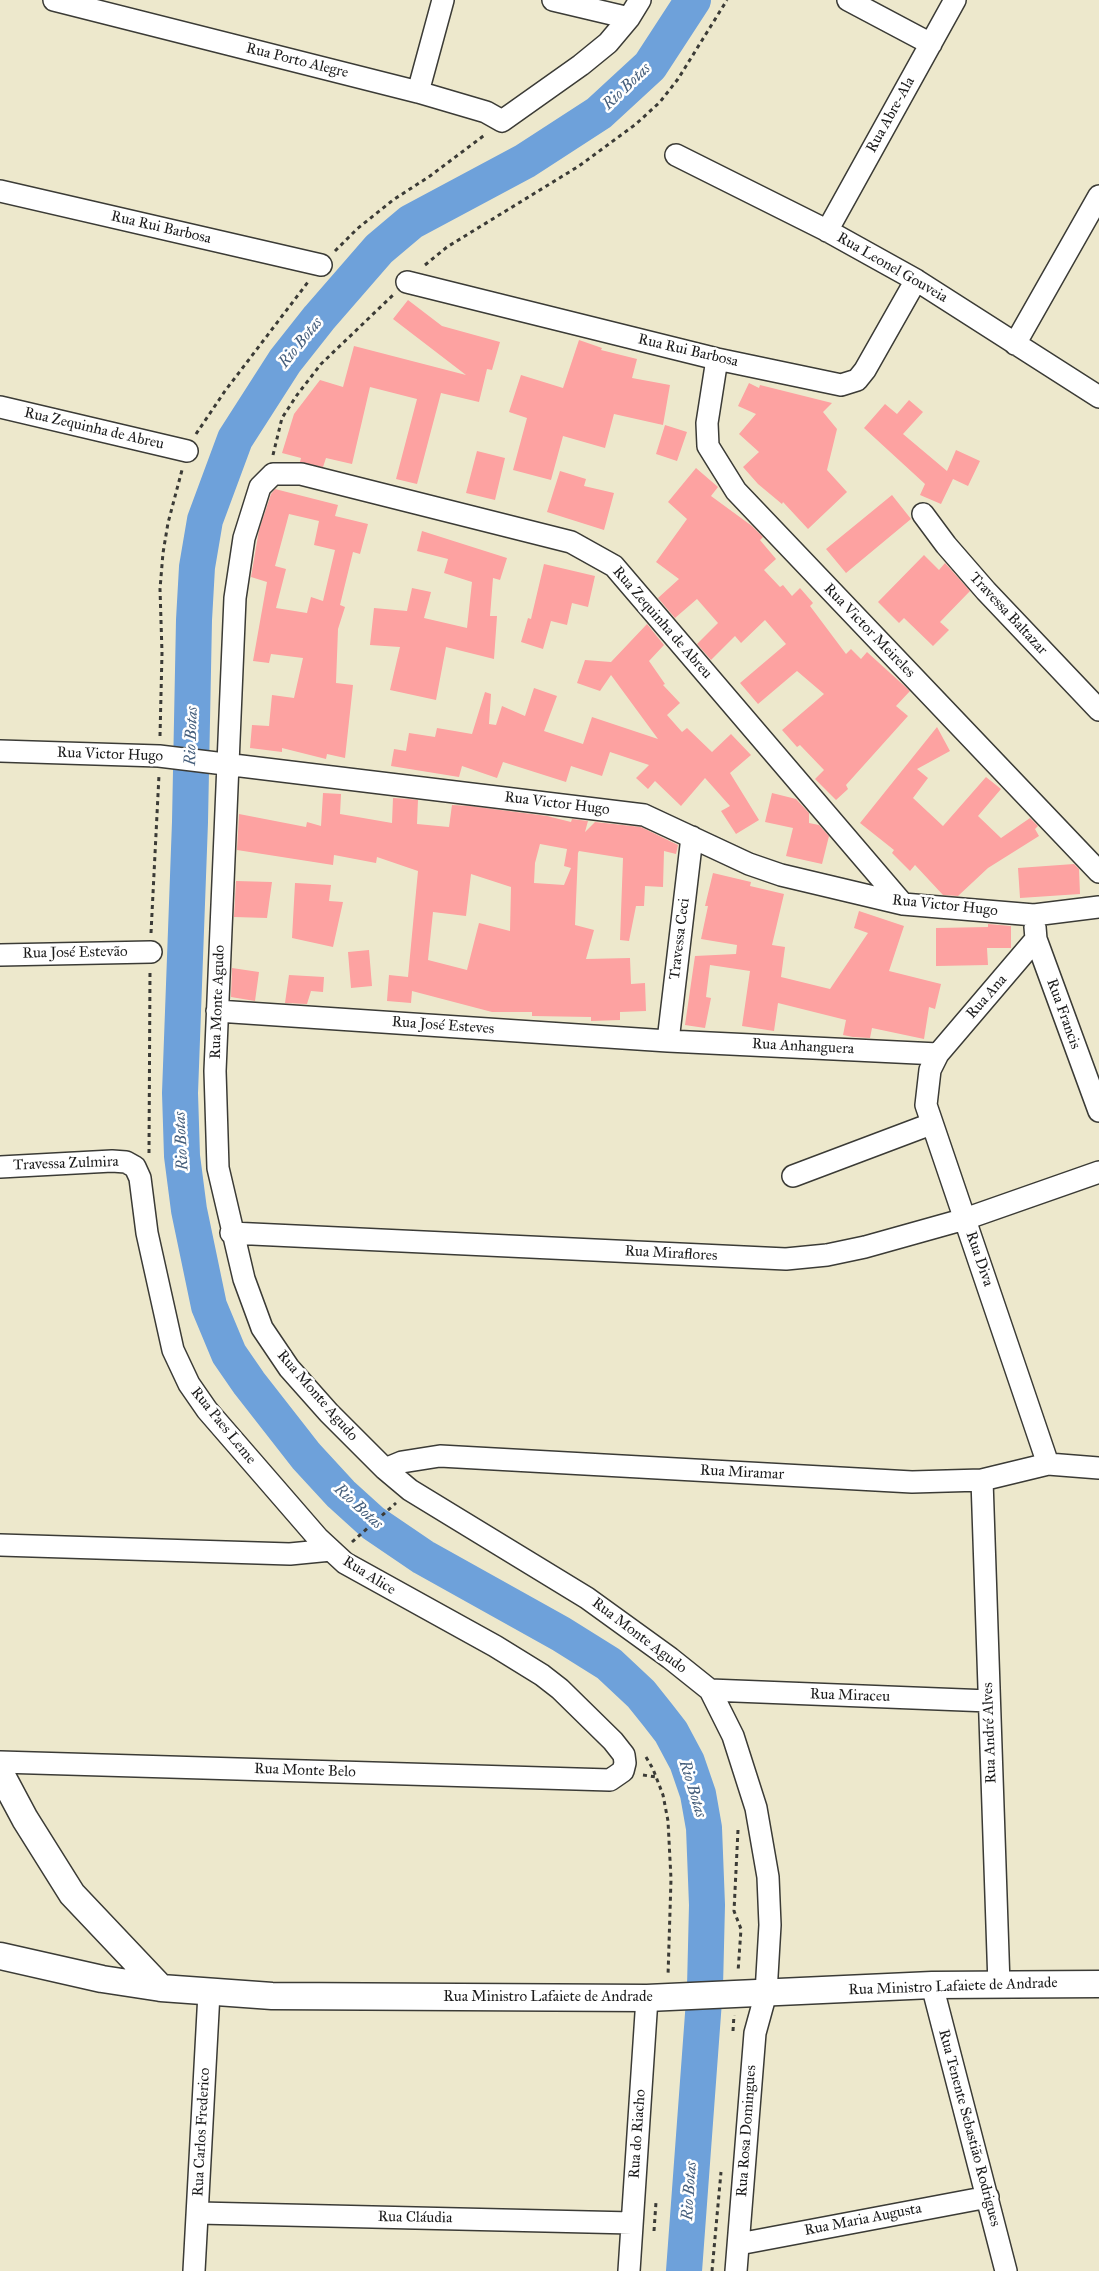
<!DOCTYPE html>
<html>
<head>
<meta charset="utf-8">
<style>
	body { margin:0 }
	canvas { display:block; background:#ede8cc }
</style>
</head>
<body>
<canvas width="1099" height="2271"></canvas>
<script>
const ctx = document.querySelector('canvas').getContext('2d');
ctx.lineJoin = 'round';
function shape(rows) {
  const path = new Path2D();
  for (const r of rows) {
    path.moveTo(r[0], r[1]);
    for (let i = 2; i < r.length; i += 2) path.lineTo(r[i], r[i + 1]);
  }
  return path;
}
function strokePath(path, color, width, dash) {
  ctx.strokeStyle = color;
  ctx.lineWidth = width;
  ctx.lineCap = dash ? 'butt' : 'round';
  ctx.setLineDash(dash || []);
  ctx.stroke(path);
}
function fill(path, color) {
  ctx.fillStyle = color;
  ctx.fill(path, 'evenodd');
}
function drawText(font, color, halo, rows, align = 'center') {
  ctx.font = font + ' "IM FELL Great Primer",serif';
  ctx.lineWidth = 5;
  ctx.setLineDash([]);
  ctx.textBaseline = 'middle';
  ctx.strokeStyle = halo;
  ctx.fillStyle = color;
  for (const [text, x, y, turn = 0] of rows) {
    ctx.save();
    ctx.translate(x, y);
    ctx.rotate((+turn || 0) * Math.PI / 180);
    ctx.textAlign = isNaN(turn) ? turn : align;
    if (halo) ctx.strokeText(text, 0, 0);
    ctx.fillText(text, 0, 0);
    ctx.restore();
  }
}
const river = shape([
	[684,2271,705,1987,707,1905,704,1828,698,1794,687,1762,671,1732,657,1714,641,1694,609,1664,561,1634,423,1557,373,1523,341,1494,306,1456,249,1383,229,1354,209,1306,189,1210,182,1156,180,1093,190,822,194,620,197,567,205,520,235,439,285,361,319,318,379,249,411,222,525,161,599,113,650,66,693,0]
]);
const building = shape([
	[408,300,442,326,500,342,492,370,487,369,479,402,441,393,417,484,396,479,417,399,370,387,352,464,326,458,323,467,300,462,301,458,282,453,294,414,320,380,343,387,354,346,466,375,393,319],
	[579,340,602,348,601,350,637,359,632,378,670,385,663,425,614,414,605,448,563,436,551,480,513,470,527,418,509,412,521,375,563,388],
	[749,383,759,388,760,385,832,403,823,412,837,429,827,470,847,492,808,529,783,502,782,504,758,484,743,467,759,452,739,434,756,414,738,406],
	[909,400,923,412,903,434,947,471,956,450,980,461,968,486,953,479,941,504,920,495,925,484,864,428,885,404,897,414],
	[665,425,687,432,677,461,656,454],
	[477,451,505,458,495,500,466,493],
	[696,468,718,487,711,496,752,526,763,537,760,540,776,559,764,570,780,587,783,585,792,596,800,588,813,603,810,606,846,654,851,649,861,659,867,652,910,691,896,706,908,716,846,785,848,789,836,800,815,779,824,770,800,745,797,747,782,730,824,694,797,671,758,704,740,683,786,644,765,620,741,643,735,636,711,660,697,644,718,623,697,599,675,618,658,598,679,579,656,562,687,519,668,502],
	[560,471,586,479,584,486,614,493,604,530,547,512],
	[275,489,338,505,335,516,368,524,360,554,353,552,340,605,345,607,338,629,336,683,353,685,345,758,327,754,326,759,282,748,282,752,250,748,252,725,269,726,272,695,294,698,303,658,271,654,269,663,253,661,267,582,251,577,259,530,271,494],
	[289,514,319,521,314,545,335,550,323,601,311,597,307,613,276,608,286,569,275,566],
	[892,495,911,519,846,573,826,549],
	[422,531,507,558,500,580,493,578,490,616,497,616,494,659,446,647,436,700,390,690,400,647,370,645,374,608,407,611,412,588,431,592,424,618,467,628,472,582,444,573,448,559,417,551],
	[924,555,939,570,945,563,970,591,940,622,949,630,933,646,904,618,899,623,878,602],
	[544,564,595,576,588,607,572,603,567,625,551,621,543,649,521,642,528,618,531,619],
	[647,624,664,645,649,661,665,684,663,685,680,703,667,715,682,732,687,728,712,752,731,734,751,755,730,773,759,820,736,834,721,811,730,806,705,778,681,806,655,781,648,789,636,778,649,765,610,752,602,776,571,766,566,782,503,762,497,778,462,766,459,777,391,766,394,749,406,751,409,733,435,737,437,728,472,734,485,692,491,694,489,724,496,725,502,706,525,716,534,688,557,696,544,731,583,744,592,717,658,739,611,675,600,691,577,683,585,660,611,662],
	[937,727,950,751,917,769,928,778,913,798,943,826,986,777,1001,789,978,816,1001,838,1030,818,1038,826,1035,829,1039,836,988,868,958,896,943,895,915,865,910,871,892,853,894,850,860,823],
	[323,793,341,794,340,814,392,823,393,798,409,799,418,800,417,824,449,827,452,805,470,806,547,816,571,822,572,819,588,821,585,832,595,822,641,827,678,845,676,854,664,851,663,887,645,886,644,906,636,906,629,941,620,940,623,858,579,851,578,853,575,925,594,930,586,959,630,958,631,984,645,983,646,1011,620,1012,620,1020,591,1021,591,1017,532,1016,532,1012,492,1012,412,991,411,1003,387,1001,389,975,408,977,418,871,377,857,376,863,334,855,333,865,237,850,239,814,306,827,307,822,321,826],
	[540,844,567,849,564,866,571,868,564,885,534,883,535,863],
	[471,874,511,887,510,931,479,923,467,970,428,960,433,912,466,916],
	[772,793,796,799,809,813,809,823,819,825,829,836,822,864,786,856,793,828,765,822],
	[1074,864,1079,869,1080,894,1020,898,1018,868],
	[713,873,751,882,750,886,784,894,772,945,785,947,781,977,830,989,868,933,854,928,859,911,904,926,889,971,941,984,935,1009,929,1007,924,1039,872,1028,870,1038,853,1037,843,1035,846,1020,778,1003,774,1031,742,1026,750,971,710,965,706,997,711,998,705,1028,685,1025,695,956,736,954,737,945,701,939,708,906,705,906],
	[236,881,272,882,267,918,234,917],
	[295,883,331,885,329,901,343,902,333,947,292,938],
	[988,924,1011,926,1011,948,987,948,988,965,936,966,936,928,988,927],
	[369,950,372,986,351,988,348,952],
	[232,968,259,972,255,1001,231,997],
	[289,975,324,977,323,992,311,991,307,1004,285,1003]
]);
const path = shape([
	[335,251,357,229,393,200,430,176,486,134],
	[425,265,447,247,579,166,636,124,660,102,678,79,727,0],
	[196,434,225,391,308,282],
	[273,455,282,418,297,395,321,364,393,295],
	[160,736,162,653,160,589,163,553,168,523,182,470],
	[151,933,159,775],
	[149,1153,150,972],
	[352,1542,396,1503],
	[646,1757,653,1769,663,1795,668,1821,671,1879,668,1976],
	[643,1775,656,1777],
	[738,1830,734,1911,741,1929,738,1972],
	[733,2031,734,2015],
	[654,2231,656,2202],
	[712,2271,721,2172]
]);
const minor = shape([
	[54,0,418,92,486,112,502,121,581,65,608,43,629,18,640,0],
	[553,0,629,18],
	[848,0,931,44],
	[418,92,443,0],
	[676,155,826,230,916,280,1099,397],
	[0,191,321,265],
	[827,231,955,0],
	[407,282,717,359,841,385,857,380,865,370,916,280],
	[1015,344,1099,196],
	[717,359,707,423,708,446,736,491,1099,872],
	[0,407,187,451],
	[923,514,946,545,986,591,1099,710],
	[0,751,159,756,644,815,749,864,781,875,903,904,1034,915,1099,907],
	[1035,927,1036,939,1099,1111],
	[1036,939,938,1054,930,1070,926,1105,1048,1464],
	[0,955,151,952],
	[217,1011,668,1041,938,1054],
	[668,1041,692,837],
	[0,1167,112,1161,126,1162,135,1167,140,1178,147,1233,173,1350,189,1384,207,1410,318,1538,345,1563,495,1646,542,1675,560,1689,613,1741,624,1755,625,1763,623,1771,610,1780,0,1762],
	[793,1176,931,1124],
	[231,1233,786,1259,827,1255,865,1247,965,1219,1099,1172],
	[385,1469,402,1462,440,1456,912,1482,982,1480,1048,1464,1099,1468],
	[982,1480,999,1985],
	[0,1545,290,1554,331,1550],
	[710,1690,989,1701],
	[932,1985,1006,2271],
	[199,2213,632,2223],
	[739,2244,988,2197],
	[194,2271,209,1993],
	[629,2271,647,1998],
	[736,2271,755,2033,766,1993,770,1925,768,1877,756,1808,733,1736,710,1690,670,1658,587,1598,410,1490,385,1469,329,1413,289,1368,262,1328,244,1279,218,1168,215,1071,235,598,244,538,260,487,273,474,301,474,571,542,614,566,903,904]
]);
const tertiary = shape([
	[0,1772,25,1819,72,1894,161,1988],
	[0,1956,102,1979,161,1988,272,1996,647,1998,932,1985,1099,1984]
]);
const streetNames = [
	["Rua Porto Alegre",297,61,14],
	["Rua Abre-Ala",891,115,-61],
	["Rua Rui Barbosa",161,228,13],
	["Rua Leonel Gouveia",892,268,30],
	["Rua Rui Barbosa",688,351,13],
	["Rua Zequinha de Abreu",94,429,13],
	["Travessa Baltazar",1008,614,47],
	["Rua Zequinha de Abreu",662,623,49],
	["Rua Victor Meireles",869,631,46],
	["Rua Victor Hugo",110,755,2],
	["Rua Victor Hugo",557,804,7],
	["Rua Victor Hugo",945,906,6],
	["Travessa Ceci",680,939,-83],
	["Rua José Estevão",75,953,-1],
	["Rua Ana",987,997,-49],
	["Rua Monte Agudo",218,1002,-88],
	["Rua Francis",1063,1014,70],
	["Rua José Esteves",443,1026,4],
	["Rua Anhanguera",803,1047,3],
	["Travessa Zulmira",66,1164,-2],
	["Rua Miraflores",671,1254,3],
	["Rua Diva",979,1259,71],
	["Rua Monte Agudo",317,1396,49],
	["Rua Paes Leme",223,1426,51],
	["Rua Miramar",742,1473,3],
	["Rua Alice",369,1576,32],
	["Rua Monte Agudo",639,1636,37],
	["Rua Miraceu",850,1696,2],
	["Rua André Alves",990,1733,-92],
	["Rua Monte Belo",305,1771,2],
	["Rua Ministro Lafaiete de Andrade",953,1987,-2],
	["Rua Ministro Lafaiete de Andrade",548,1997],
	["Rua Tenente Sebastião Rodrigues",969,2128,75],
	["Rua Rosa Domingues",747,2131,-86],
	["Rua Carlos Frederico",202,2132,-87],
	["Rua do Riacho",638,2134,-86],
	["Rua Cláudia",415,2218,1],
	["Rua Maria Augusta",863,2220,-11]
];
const waterNames = [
	["Rio Botas",627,87,-44],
	["Rio Botas",301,343,-51],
	["Rio Botas",192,736,-88],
	["Rio Botas",182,1141,-93],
	["Rio Botas",358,1507,42],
	["Rio Botas",692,1789,73],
	["Rio Botas",690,2191,-86]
];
strokePath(river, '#6ea1da', 36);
fill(building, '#fda2a1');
strokePath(minor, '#3b3b36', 24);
strokePath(tertiary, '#3b3b36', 29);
strokePath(path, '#3b3b36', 3, [4, 4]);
strokePath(minor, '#fff', 21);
strokePath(tertiary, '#fff', 26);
drawText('15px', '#1c1c1c', '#fff', streetNames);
drawText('italic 16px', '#455e7b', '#fff', waterNames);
</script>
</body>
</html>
